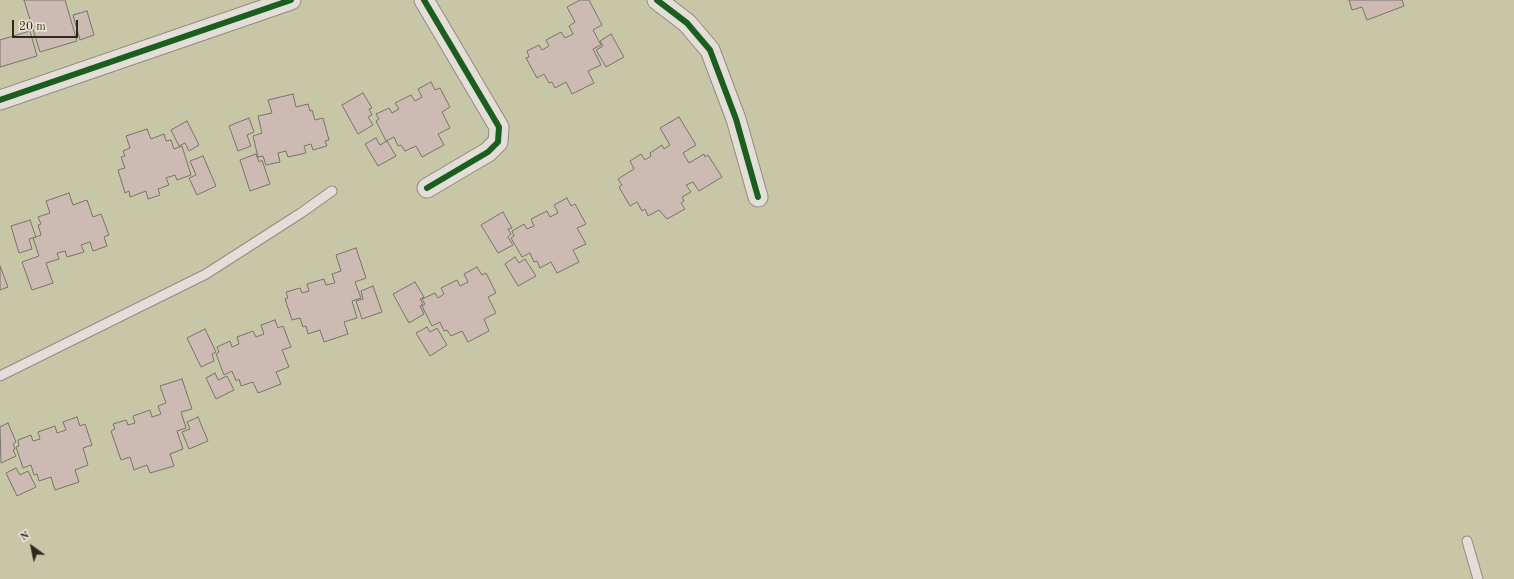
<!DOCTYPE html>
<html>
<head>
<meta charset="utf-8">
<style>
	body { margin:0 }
	#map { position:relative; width:1514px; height:579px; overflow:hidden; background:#dad2c4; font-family:"Old Standard TT",serif }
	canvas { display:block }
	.north { position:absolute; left:12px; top:527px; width:40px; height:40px; -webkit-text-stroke:3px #ede4d3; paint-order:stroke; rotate:327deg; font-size:11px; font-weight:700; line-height:16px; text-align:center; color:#30271d }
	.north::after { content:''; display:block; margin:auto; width:14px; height:18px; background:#30271d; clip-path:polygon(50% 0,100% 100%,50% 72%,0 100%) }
	.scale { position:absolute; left:12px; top:20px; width:66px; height:18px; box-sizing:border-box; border:2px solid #30271d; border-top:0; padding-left:5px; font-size:12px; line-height:14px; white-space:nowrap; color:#30271d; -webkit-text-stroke:3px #ede4d3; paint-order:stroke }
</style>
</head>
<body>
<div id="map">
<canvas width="1514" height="579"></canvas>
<div class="north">N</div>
<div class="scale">20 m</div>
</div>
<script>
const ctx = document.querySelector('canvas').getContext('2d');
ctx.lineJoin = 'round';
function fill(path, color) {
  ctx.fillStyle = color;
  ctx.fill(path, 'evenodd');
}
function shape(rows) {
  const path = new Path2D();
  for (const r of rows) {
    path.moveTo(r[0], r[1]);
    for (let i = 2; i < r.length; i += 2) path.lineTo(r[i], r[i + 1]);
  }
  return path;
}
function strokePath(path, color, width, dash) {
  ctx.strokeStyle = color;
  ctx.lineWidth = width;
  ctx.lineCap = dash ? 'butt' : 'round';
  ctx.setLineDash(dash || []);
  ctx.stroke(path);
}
const green = shape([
	[0,0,1514,0,1514,579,0,579]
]);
const building = shape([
	[24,0,65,0,77,41,40,52,24,0],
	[580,0,589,0,602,25,593,30,601,45,593,49,601,65,588,71,594,83,572,94,566,82,555,88,552,82,549,83,544,74,537,78,526,58,529,57,527,51,539,45,542,50,549,46,546,40,561,32,565,38,573,34,569,26,575,22,567,7,580,0],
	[1349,0,1402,0,1404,6,1367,20,1362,7,1352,10,1349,0],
	[87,11,94,35,80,40,73,15,87,11],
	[30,31,37,56,0,67,0,40,30,31],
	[611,34,624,57,606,67,596,50,603,46,600,41,611,34],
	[431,82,435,90,440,88,450,107,442,112,450,128,438,134,444,145,422,157,416,146,405,151,401,145,398,146,394,137,386,141,376,121,379,119,376,114,389,108,392,113,399,109,395,103,411,95,415,101,422,97,418,89,431,82],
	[363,93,372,108,369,109,372,115,368,117,373,125,358,134,342,105,363,93],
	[293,94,296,107,308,104,310,111,312,110,315,120,323,118,329,140,325,141,327,146,313,150,311,144,304,146,306,153,288,157,286,151,278,153,280,162,266,165,263,156,258,157,253,136,262,133,258,116,272,113,268,100,293,94],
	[679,117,696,145,683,153,689,163,704,154,705,157,708,155,722,177,699,191,693,182,686,185,691,192,682,197,684,201,681,203,685,209,667,219,659,210,648,216,645,209,642,211,637,202,630,206,619,187,622,185,618,179,634,169,630,161,641,154,645,160,651,156,650,153,662,145,664,149,670,145,660,128,679,117],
	[249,118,254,132,247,135,251,146,238,151,229,126,249,118],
	[187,121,199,145,189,151,185,143,179,146,171,130,187,121],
	[147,129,151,139,164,134,166,141,171,140,174,149,182,146,191,175,177,180,175,175,166,178,169,185,158,189,160,195,148,199,146,191,130,197,129,191,125,193,118,170,125,168,121,157,125,156,123,151,130,148,126,136,147,129],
	[376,138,380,145,387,141,396,156,378,166,365,144,376,138],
	[256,154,259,162,262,160,270,184,250,191,240,160,256,154],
	[203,156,216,186,197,195,189,178,196,175,190,161,203,156],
	[69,193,73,205,87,200,93,217,101,214,109,235,104,237,107,246,93,251,90,242,81,245,84,252,67,257,65,251,57,253,59,259,46,263,53,283,32,290,22,262,39,256,33,238,41,235,38,225,41,224,38,217,50,213,46,201,69,193],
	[567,198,571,206,575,204,586,224,577,228,586,244,573,250,579,262,557,273,551,262,540,268,537,261,534,262,530,253,522,257,511,238,514,236,512,231,524,224,527,229,534,226,531,219,547,211,550,217,558,213,554,205,567,198],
	[503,212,512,228,508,229,511,234,508,237,513,245,498,253,481,225,503,212],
	[30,220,36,237,29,239,32,249,19,253,11,226,30,220],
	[356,248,366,278,355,282,361,298,352,301,357,318,344,322,348,334,324,342,320,330,308,334,306,326,303,327,300,318,292,320,285,299,288,298,286,292,300,288,302,293,309,291,307,284,324,279,326,285,335,283,332,274,341,271,336,255,356,248],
	[515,257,519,263,525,259,536,276,518,286,505,264,515,257],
	[0,266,8,287,0,290,0,266],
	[477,267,482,275,486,273,496,293,488,297,496,313,484,319,489,331,468,342,462,331,451,336,447,330,444,331,440,322,432,326,422,306,425,304,422,299,435,293,438,298,444,294,441,288,457,280,460,286,468,282,464,274,477,267],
	[415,282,424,297,420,299,423,304,420,306,424,314,409,323,393,294,415,282],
	[373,286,382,312,362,319,356,301,363,299,361,291,373,286],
	[275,320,278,328,283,326,291,347,282,350,289,367,276,372,281,384,258,393,253,382,241,386,239,379,236,381,232,371,224,375,216,354,219,352,217,347,230,341,232,347,239,344,237,337,253,331,256,337,264,334,261,325,275,320],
	[427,327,430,332,437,328,447,345,430,356,416,333,427,327],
	[205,329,216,352,212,354,214,361,201,367,187,338,205,329],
	[215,373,218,380,227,376,234,390,216,399,206,378,215,373],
	[182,379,192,409,181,412,186,428,177,431,183,449,170,454,174,466,150,473,147,465,134,470,130,457,121,460,111,431,115,429,113,424,126,420,128,425,135,423,133,416,150,410,152,417,161,414,158,406,166,403,160,386,182,379],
	[77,417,80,426,85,424,92,445,83,448,88,465,75,470,79,482,55,490,51,477,39,481,37,474,34,475,31,465,23,468,16,447,19,446,18,440,31,435,33,441,40,439,38,432,55,426,57,433,66,430,63,422,77,417],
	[198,417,208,441,189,449,182,432,190,429,187,422,198,417],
	[8,423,16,442,13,444,15,449,13,450,16,456,1,463,0,427,8,423],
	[16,468,20,475,28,471,36,487,17,496,6,473,16,468]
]);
const service = shape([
	[0,376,206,274,301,213,332,191],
	[1467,541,1478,579]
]);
const minor = shape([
	[424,0,499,127,498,142,488,152,427,188],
	[657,0,687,23,710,50,736,119,758,197],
	[0,100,291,0]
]);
const cycleway = shape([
	[424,0,499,127,498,142,488,152,427,188],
	[657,0,687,23,710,50,736,119,758,197],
	[0,100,291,0]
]);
fill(green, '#c7c6a6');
fill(building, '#cdbbb3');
strokePath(building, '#79746b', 1);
strokePath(service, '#918b82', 11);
strokePath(minor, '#918b82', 21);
strokePath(service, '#e3dfd8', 9);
strokePath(minor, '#e3dfd8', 19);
strokePath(cycleway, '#1b5e20', 6);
</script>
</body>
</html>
